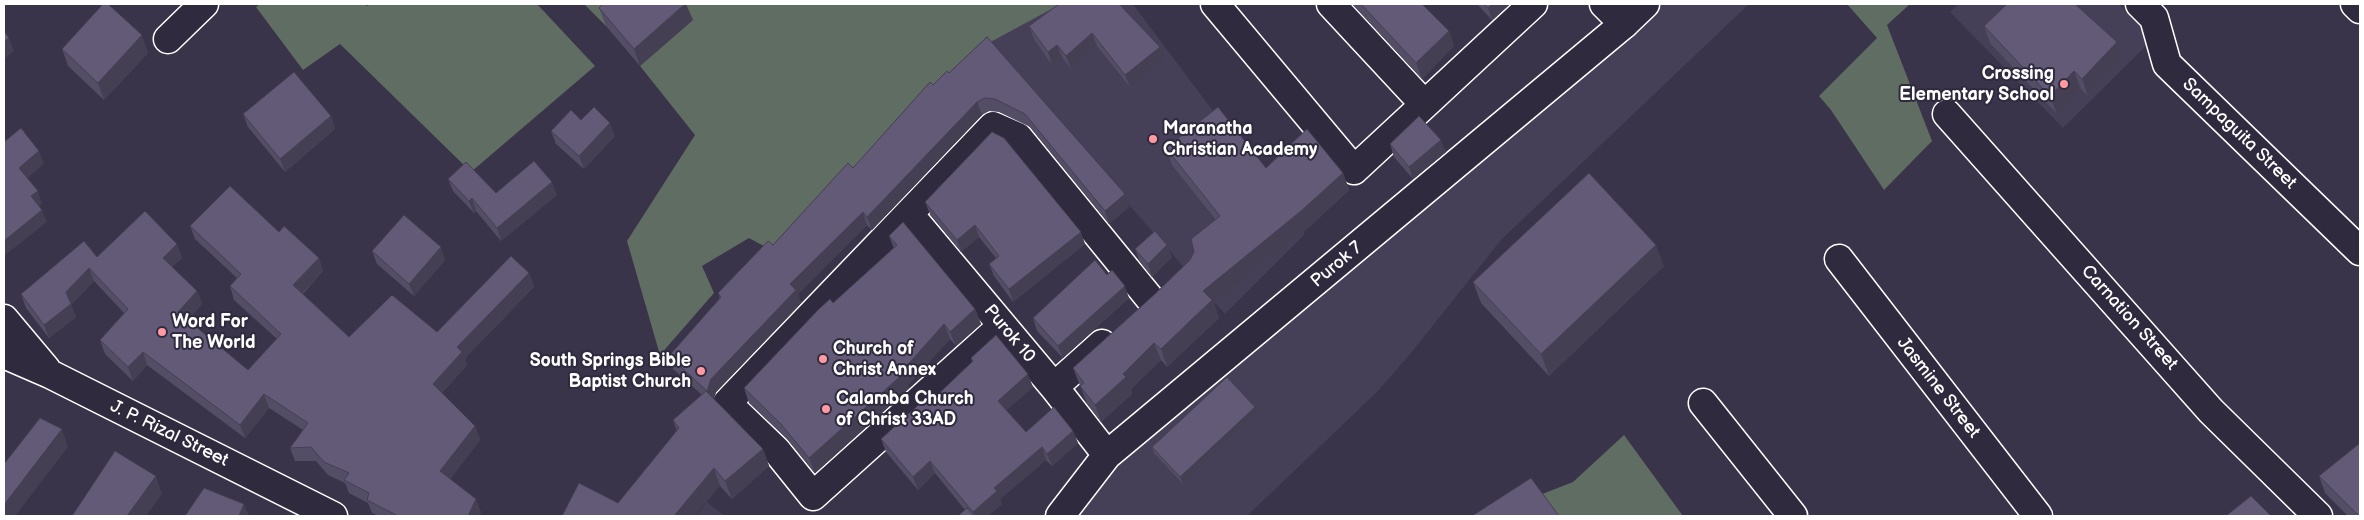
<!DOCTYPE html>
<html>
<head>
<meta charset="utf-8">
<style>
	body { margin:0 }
	#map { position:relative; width:2364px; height:520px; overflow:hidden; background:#393449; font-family:"Balsamiq Sans",sans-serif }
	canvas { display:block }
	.frame { position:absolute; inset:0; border:5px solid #fff; pointer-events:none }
</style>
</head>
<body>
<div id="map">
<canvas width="2364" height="520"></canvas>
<div class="frame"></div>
</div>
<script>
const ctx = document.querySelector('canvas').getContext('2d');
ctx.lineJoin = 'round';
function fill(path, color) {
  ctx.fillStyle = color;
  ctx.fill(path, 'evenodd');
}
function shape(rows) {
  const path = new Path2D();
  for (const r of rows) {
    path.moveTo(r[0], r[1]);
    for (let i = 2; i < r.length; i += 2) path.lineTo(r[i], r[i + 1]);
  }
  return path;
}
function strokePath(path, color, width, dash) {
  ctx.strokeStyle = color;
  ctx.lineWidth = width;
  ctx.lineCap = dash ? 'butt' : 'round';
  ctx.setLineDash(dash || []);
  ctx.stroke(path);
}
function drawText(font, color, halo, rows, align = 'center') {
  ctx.font = font + ' "Balsamiq Sans",sans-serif';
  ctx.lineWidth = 4;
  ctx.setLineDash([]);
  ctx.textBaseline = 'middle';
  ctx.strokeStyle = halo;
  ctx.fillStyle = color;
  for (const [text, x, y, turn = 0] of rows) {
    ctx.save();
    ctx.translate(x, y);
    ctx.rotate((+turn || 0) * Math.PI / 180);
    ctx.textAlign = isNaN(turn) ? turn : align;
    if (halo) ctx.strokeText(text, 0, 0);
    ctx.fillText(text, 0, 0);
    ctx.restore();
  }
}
const built = shape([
	[1061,4,1133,4,1305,234,1225,314,987,44],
	[1662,4,1749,4,1501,240,1411,353,1377,392,1247,516,1074,516,1115,447,1570,86],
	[1958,4,2119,4,2153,39,2063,128,1950,12],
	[707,502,724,516,696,516]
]);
const green = shape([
	[260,4,365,4,367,6,370,4,537,4,595,66,471,172,340,44,303,70,256,7],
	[584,4,626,4,606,26],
	[633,4,1061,4,987,44,771,250,749,238,702,266,714,293,660,355,627,241,695,135,640,66],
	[1847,4,1910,4,1887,25,1932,141,1884,190,1831,110,1819,96,1877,38],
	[1624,435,1683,516,1551,516,1537,496,1573,482]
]);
const street = shape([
	[1215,4,1354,170,1533,4],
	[1331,4,1424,104],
	[2355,4,2360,9],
	[168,39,204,4],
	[1947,114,2211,411,2318,516],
	[909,214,1054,387,1107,455],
	[1839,259,2038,516],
	[1002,326,813,496,776,450,727,403,993,126,1018,137,1151,300],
	[1054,387,1102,344],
	[1703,403,1793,516],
	[1060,516,1107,455,1624,24]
]);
const secondary = shape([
	[1604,4,1624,24,1645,4],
	[2140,4,2154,18,2167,64,2360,251],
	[4,319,46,369],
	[4,354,50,374,333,516]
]);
const wall = shape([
	[1059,4,1121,4,1120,4,1165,60,1130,87,1097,46,1071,69,1062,57,1052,65,1034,39,1029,26],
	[1352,4,1422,4,1449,31,1454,46,1422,79],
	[1477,4,1510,4,1492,20],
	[599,8,693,20,640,66,606,26],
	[1984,26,2117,42,2123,60,2088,96,2081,89,2057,114,1990,43],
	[987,37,1129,207,1109,224,1030,127,999,112,989,111,982,115,872,230,867,225,798,294,801,303,716,392,714,399,763,449,769,466,732,499,720,486,618,503,677,431,673,420,702,395,673,369,669,356,720,299,718,293,773,245,853,168,933,85,949,73],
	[62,49,148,53,104,100,68,66],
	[243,114,331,116,335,129,285,172,248,127],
	[581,120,615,136,584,169,556,144,551,131],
	[1390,144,1446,152,1413,179,1394,157],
	[1166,148,1266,168,1343,173,1349,190,1307,229,1214,304,1219,318,1167,367,1161,360,1131,389,1132,394,1101,422,1087,403,1073,368,1155,294,1190,260,1216,220,1172,165],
	[448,179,496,193,557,195,501,241,476,211,474,213,453,191],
	[925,202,1085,244,1013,302,994,276,989,264,996,258,979,237,961,252,930,214],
	[190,226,279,232,319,258,323,271,303,294,349,337,437,332,529,273,534,287,465,358,467,365,442,393,475,426,480,440,450,479,481,512,479,516,378,516,372,513,368,503,349,493,345,483,328,475,316,461,295,461,290,448,303,430,269,408,245,438,147,365,133,381,105,354,100,340,124,313,94,281,71,305,76,317,49,338,26,308,21,294,97,257,177,244,182,258,172,267,197,291,202,304,188,320,248,370,277,339,234,300,230,286,237,278,195,239],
	[889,236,975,309,981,324,956,346,950,339,908,385,909,388,815,473,787,439,749,403,744,388,833,303,894,249],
	[1135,249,1172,257,1152,277,1140,262],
	[372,251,445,260,414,296,377,264],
	[1664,266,1549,376,1481,303,1473,282],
	[1107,275,1129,298,1063,358,1037,331,1033,318],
	[971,358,1033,387,1006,410,1026,432,1073,431,1078,443,1052,466,1046,460,1000,499,1002,504,988,516,958,516,965,510,935,473,918,490,886,452,881,439,930,402,972,362],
	[1255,407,1257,414,1183,484,1154,453,1152,447],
	[2319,476,2360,516,2348,516,2325,493]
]);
const shadedWall = shape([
	[685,4,686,4,693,20,640,66,634,49],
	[1492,4,1510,4,1492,20,1488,8],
	[1449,31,1454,46,1422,79,1416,63],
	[1092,33,1097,46,1071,69,1066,56],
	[142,35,148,53,104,100,98,83],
	[9,38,14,51,4,59,4,42],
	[2117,42,2123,60,2088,96,2082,79],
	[1057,45,1062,57,1052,65,1048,52],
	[1160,47,1165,60,1130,87,1125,75],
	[2074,71,2081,89,2057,114,2050,96],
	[977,102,982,115,872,230,867,217],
	[331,116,335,129,285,172,280,159],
	[610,123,615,136,584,169,579,156],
	[1441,140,1446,152,1413,179,1409,167],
	[39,151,44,164,24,181,19,168],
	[1343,173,1349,190,1307,229,1214,304,1219,318,1167,367,1161,349,1203,291],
	[552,182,557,195,501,241,497,228],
	[38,191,42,204,36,209,31,196],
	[1125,194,1129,207,1109,224,1105,211],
	[472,198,476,211,474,213,469,201],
	[42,210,47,222,4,256,4,241],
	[863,212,867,225,798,294,801,303,716,392,712,404,707,391,711,379,790,284],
	[975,225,979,237,961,252,957,240],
	[1081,232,1085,244,1013,302,1009,289],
	[177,244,182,258,168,271,163,258],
	[1167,245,1172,257,1152,277,1148,264],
	[1656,245,1664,266,1549,376,1541,354],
	[441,247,445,260,414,296,409,284],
	[319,258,323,271,298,298,293,285],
	[89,268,94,281,71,305,76,317,49,338,44,325,66,292],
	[529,273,534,287,465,358,467,365,438,397,433,384,457,347],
	[1125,286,1129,298,1063,358,1058,346],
	[197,291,202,304,183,326,178,312],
	[975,309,981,324,956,346,950,332],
	[944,324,950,339,908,385,909,388,815,473,809,458,902,371],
	[1154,343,1161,360,1131,389,1132,394,1101,422,1095,405,1123,374],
	[143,352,147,365,133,381,128,367],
	[1028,374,1033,387,1002,414,998,401],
	[264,394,269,408,245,438,240,425],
	[1255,407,1257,414,1183,484,1180,477],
	[475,426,480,440,445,485,440,471],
	[62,429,68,447,15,516,4,516,4,505],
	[1073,431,1078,443,1052,466,1047,454],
	[1042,447,1046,460,1000,499,1002,504,988,516,975,516,973,512,994,488],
	[763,449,769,466,732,499,725,481],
	[930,461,935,473,918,490,913,477],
	[714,468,720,486,695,516,674,516],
	[156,476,162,494,146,516,127,516],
	[476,499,481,512,479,516,468,516],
	[244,504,249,516,239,516]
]);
const building = shape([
	[103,4,108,4,142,35,98,83,62,49,103,4],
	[603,4,685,4,634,49,599,8,603,4],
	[1059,4,1119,4,1160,47,1125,75,1092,33,1066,56,1057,45,1048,52,1029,26,1059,4],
	[1361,4,1422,4,1449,31,1416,63,1361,4],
	[1484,4,1492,4,1488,8,1484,4],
	[2007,4,2075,4,2117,42,2082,79,2074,71,2050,96,1984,26,2007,4],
	[4,31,9,38,4,42,4,31],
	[987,37,1125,194,1105,211,1025,114,995,99,985,98,977,102,867,217,863,212,790,284,796,290,711,379,707,391,669,356,721,297,718,293,768,241,773,245,848,163,853,168,930,82,933,85,947,71,949,73,987,37],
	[294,72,331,116,280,159,243,114,294,72],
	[594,107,610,123,579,156,551,131,571,110,581,120,594,107],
	[1218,107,1266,168,1307,129,1343,173,1301,211,1203,291,1212,300,1161,349,1154,343,1123,374,1126,377,1095,405,1080,386,1084,383,1073,368,1155,294,1190,260,1194,252,1191,239,1220,216,1166,148,1218,107],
	[1419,116,1441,140,1409,167,1390,144,1419,116],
	[21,128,39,151,19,168,38,191,31,196,42,210,4,241,4,142,21,128],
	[992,132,1004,138,1081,232,1009,289,989,264,999,256,975,225,957,240,925,202,992,132],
	[534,161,552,182,497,228,472,198,469,201,448,179,466,162,496,193,534,161],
	[1589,173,1656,245,1541,354,1473,282,1589,173],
	[230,186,279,232,284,226,319,258,293,285,349,337,392,295,437,332,511,256,529,273,457,347,462,352,433,384,475,426,440,471,476,499,468,516,398,516,367,500,369,493,344,480,349,473,324,462,311,447,290,448,308,423,264,394,240,425,143,352,128,367,100,340,128,309,89,268,66,292,71,304,44,325,21,294,84,241,97,257,145,211,177,244,163,258,197,291,178,312,248,370,281,334,230,286,241,274,190,226,230,186],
	[404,215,441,247,409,284,372,251,404,215],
	[903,222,975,309,950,332,944,324,902,371,904,373,809,458,781,424,744,388,818,310,830,299,833,303,897,245,889,236,903,222],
	[1155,231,1167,245,1148,264,1135,249,1155,231],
	[1095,260,1107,275,1112,270,1125,286,1058,346,1033,318,1095,260],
	[996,335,1028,374,998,401,1026,432,1054,407,1073,431,1047,454,1042,447,994,488,997,491,973,512,930,461,913,477,881,439,926,398,930,402,973,361,971,358,996,335],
	[1227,377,1255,407,1180,477,1152,447,1227,377],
	[706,391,763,449,725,481,714,468,674,516,562,516,579,483,618,503,679,428,673,420,706,391],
	[40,418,62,429,4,505,4,464,40,418],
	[2360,443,2360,516,2359,516,2319,476,2360,443],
	[115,451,156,476,127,516,72,516,115,451],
	[1531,478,1559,516,1472,516,1531,478],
	[204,488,244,504,239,516,185,516,204,488],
	[2251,496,2271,516,2226,516,2251,496],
	[967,508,974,516,958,516,967,508]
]);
const markers = [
	[2064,84,5,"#ff9aa2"],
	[1153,139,5,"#ff9aa2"],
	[162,332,5,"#ff9aa2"],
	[823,359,5,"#ff9aa2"],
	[701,371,5,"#ff9aa2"],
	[826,409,5,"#ff9aa2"]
];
const poiNames = [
	["Crossing",2054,74,"right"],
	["Elementary School",2054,95,"right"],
	["Maranatha",1163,129],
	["Christian Academy",1163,150],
	["Word For",172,322],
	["The World",172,343],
	["Church of",833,349],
	["Christ Annex",833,370],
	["South Springs Bible",691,361,"right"],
	["Baptist Church",691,382,"right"],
	["Calamba Church",836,399],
	["of Christ 33AD",836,420]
];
const streetNames = [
	["Sampaguita Street",2239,134,44],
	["Purok 7",1337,265,-40],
	["Carnation Street",2129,318,48],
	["Purok 10",1009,334,50],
	["Jasmine Street",1938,388,52],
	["J. P. Rizal Street",169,434,26]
];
fill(built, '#453f57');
fill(green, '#5f6d62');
strokePath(street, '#fff', 31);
strokePath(secondary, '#fff', 31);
strokePath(street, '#2f2a3d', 28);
strokePath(secondary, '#2f2a3d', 28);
fill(wall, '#544d66');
fill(shadedWall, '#453f53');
fill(building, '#625a77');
strokePath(building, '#453f53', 1);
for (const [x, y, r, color] of markers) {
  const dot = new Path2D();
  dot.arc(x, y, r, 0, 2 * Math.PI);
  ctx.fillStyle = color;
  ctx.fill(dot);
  strokePath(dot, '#2f2a3d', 2);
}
drawText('bold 18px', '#fff', '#2f2a3d', poiNames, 'left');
drawText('18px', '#fff', '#2f2a3d', streetNames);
</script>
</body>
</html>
